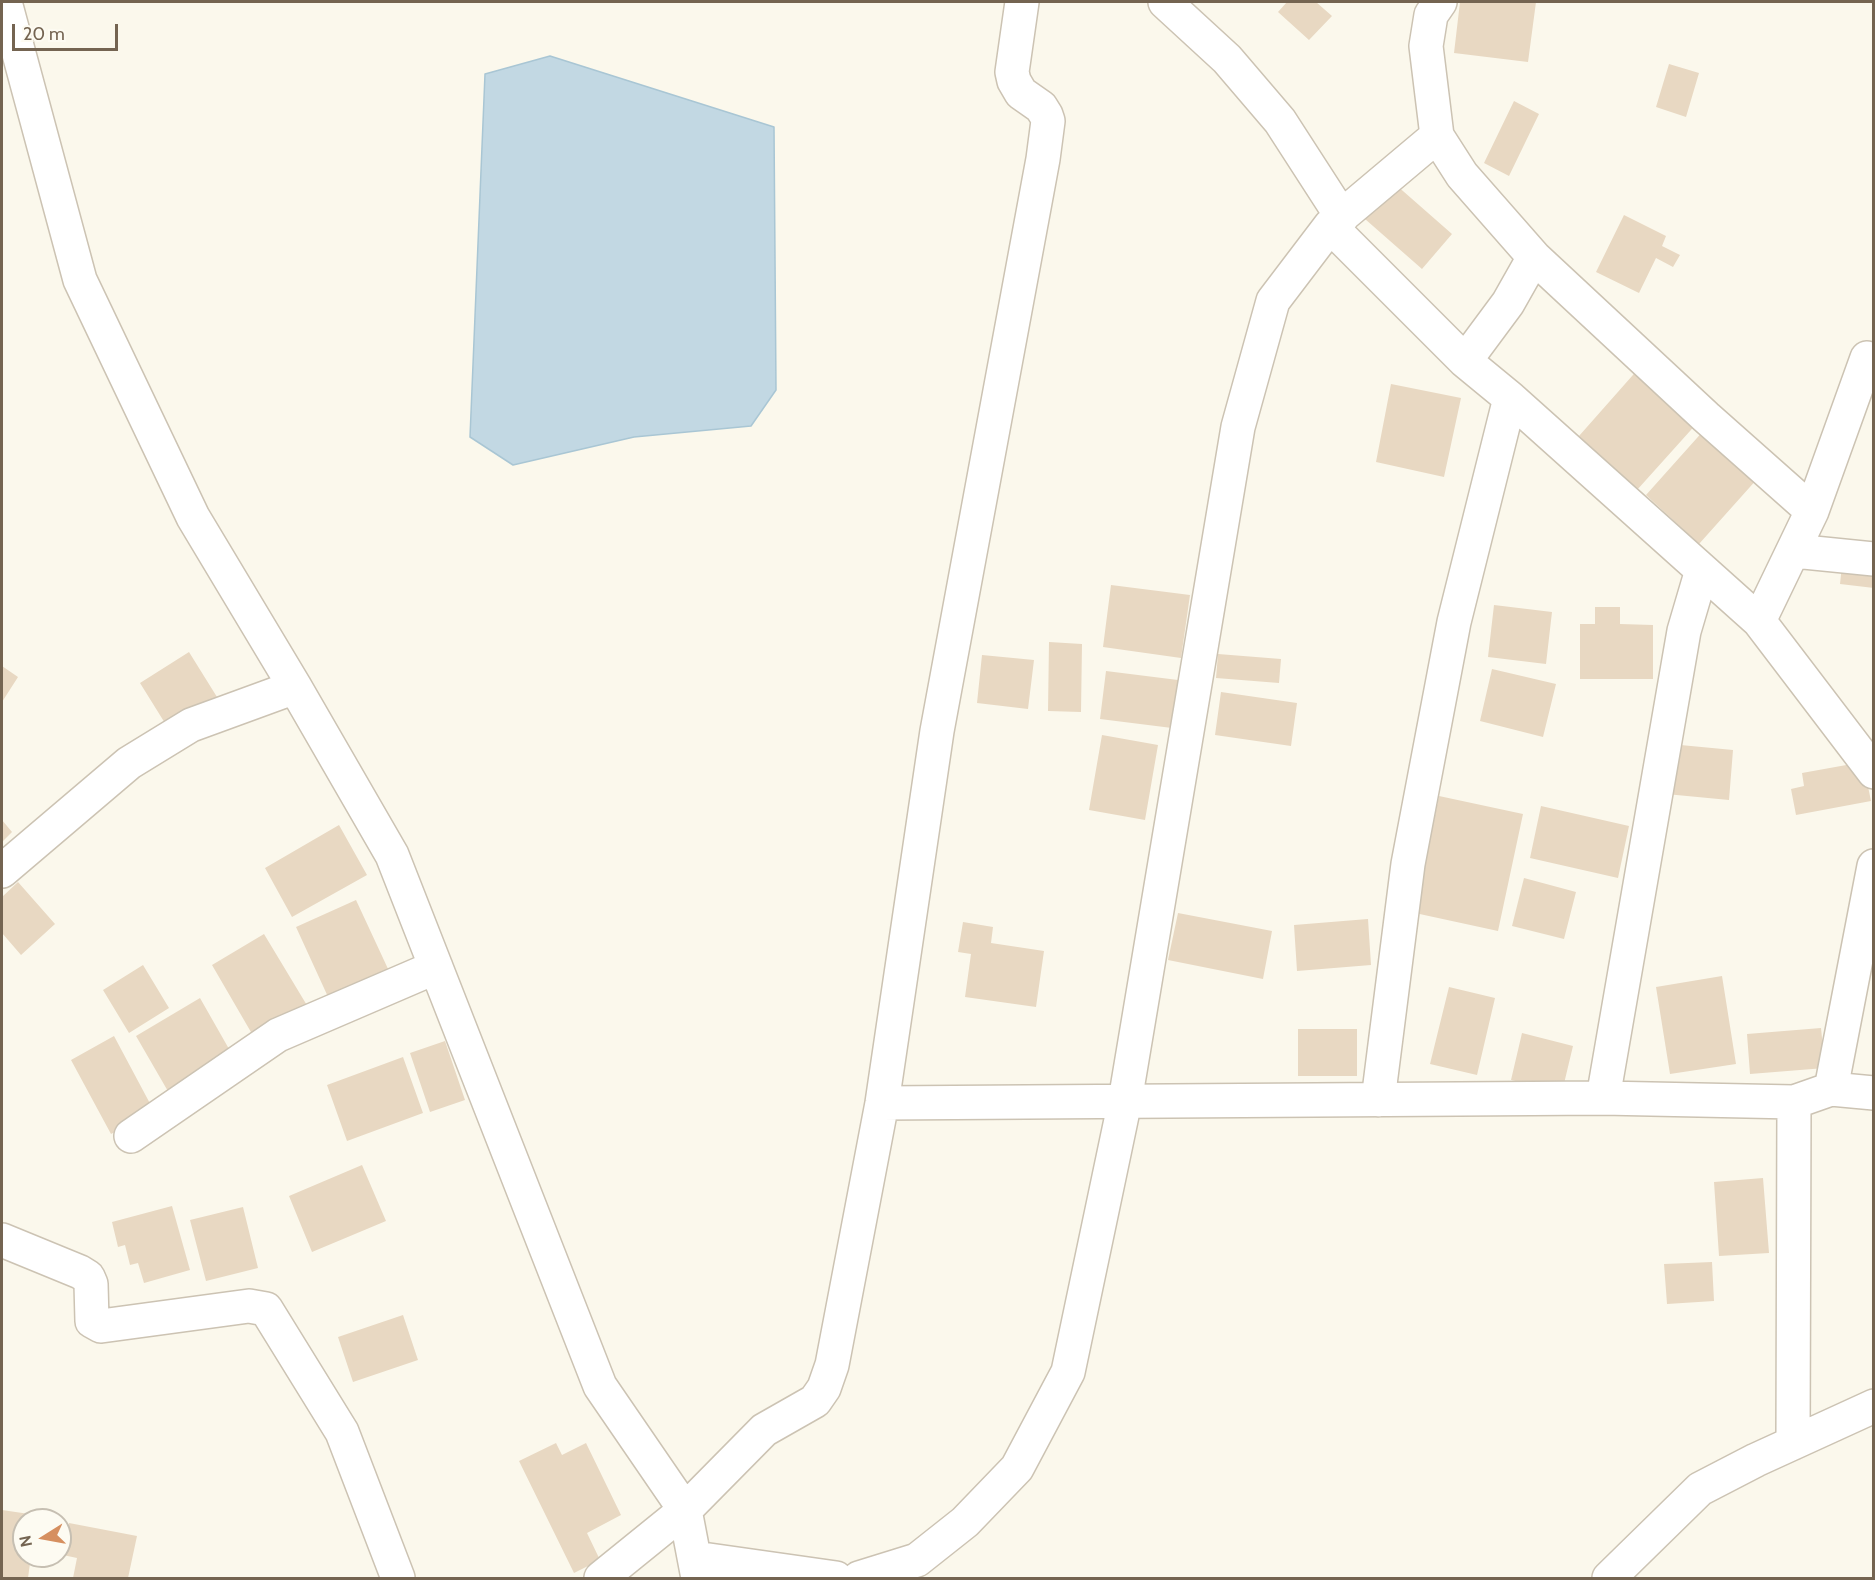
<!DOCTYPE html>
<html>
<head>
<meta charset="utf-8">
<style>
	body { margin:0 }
	#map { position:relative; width:1875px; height:1580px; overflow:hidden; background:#fbf8ec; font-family:Cabin,sans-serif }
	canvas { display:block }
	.frame { position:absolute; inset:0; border:3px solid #746451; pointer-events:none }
	.north { position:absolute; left:12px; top:1508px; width:60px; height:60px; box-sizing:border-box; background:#fdfbf2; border:2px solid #c6bfb2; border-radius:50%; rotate:259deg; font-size:16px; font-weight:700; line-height:24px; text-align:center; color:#746451 }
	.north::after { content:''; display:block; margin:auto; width:21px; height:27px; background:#d68f5f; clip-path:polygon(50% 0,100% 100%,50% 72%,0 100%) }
	.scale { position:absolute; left:12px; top:24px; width:106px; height:27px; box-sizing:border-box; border:3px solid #746451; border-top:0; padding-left:8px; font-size:18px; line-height:21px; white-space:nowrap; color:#746451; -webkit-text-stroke:4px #fdfbf2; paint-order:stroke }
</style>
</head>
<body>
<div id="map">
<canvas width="1875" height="1580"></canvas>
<div class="frame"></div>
<div class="north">N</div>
<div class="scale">20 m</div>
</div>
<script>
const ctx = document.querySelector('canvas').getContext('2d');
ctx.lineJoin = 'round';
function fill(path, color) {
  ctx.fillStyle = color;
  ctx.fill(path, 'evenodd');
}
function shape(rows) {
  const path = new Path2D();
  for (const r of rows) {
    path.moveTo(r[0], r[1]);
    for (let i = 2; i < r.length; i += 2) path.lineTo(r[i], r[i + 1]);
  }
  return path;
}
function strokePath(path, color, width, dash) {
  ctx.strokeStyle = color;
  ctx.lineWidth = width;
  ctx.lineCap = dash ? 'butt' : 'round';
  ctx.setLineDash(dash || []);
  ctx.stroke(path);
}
const water = shape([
	[550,56,774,127,776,390,751,426,634,437,513,465,470,437,485,74,550,56]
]);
const building = shape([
	[1287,2,1316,2,1332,16,1309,40,1278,12],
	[1460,2,1536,2,1528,62,1454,53],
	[1669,64,1699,73,1686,117,1656,107],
	[1514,101,1539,114,1509,176,1484,163],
	[1395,184,1452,234,1422,269,1365,219],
	[1624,215,1666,236,1662,246,1680,255,1673,267,1656,258,1639,293,1596,272],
	[1640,367,1699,421,1637,490,1579,436],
	[1391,384,1461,398,1444,477,1376,462],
	[1705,429,1758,478,1699,544,1646,495],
	[1843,556,1874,560,1874,588,1840,584],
	[1111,585,1190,595,1181,658,1103,647],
	[1494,605,1552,612,1546,664,1488,657],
	[1595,607,1620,607,1620,624,1653,625,1653,679,1580,679,1580,624,1595,624],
	[1049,642,1082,644,1081,712,1048,711],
	[189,652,217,697,168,728,140,683],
	[1218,654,1281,659,1279,683,1216,678],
	[982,655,1034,660,1028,709,977,703],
	[2,666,18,677,2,702],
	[1492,669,1556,684,1543,737,1480,721],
	[1106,671,1178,680,1172,728,1100,719],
	[1221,692,1297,703,1291,746,1215,735],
	[1102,735,1158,745,1145,820,1089,810],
	[1670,744,1733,750,1729,800,1666,794],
	[1863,762,1871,801,1796,815,1791,789,1804,786,1802,773],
	[1439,796,1523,814,1498,931,1415,913],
	[1541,806,1629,826,1618,878,1530,858],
	[2,820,12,832,2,842],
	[339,825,367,875,292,917,265,868],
	[1524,878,1576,892,1564,939,1512,926],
	[18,882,55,924,21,955,2,933,2,897],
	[356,900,389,971,329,999,296,927],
	[1178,913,1272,931,1263,979,1168,960],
	[1368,919,1371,965,1297,971,1294,925],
	[963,922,993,927,991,943,1044,951,1036,1007,965,997,971,954,958,952],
	[264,934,308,1007,255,1039,212,965],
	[143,965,169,1008,129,1033,103,990],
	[1722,976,1736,1064,1670,1074,1656,987],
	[1449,987,1495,998,1477,1075,1430,1064],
	[200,998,233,1056,169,1093,136,1036],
	[1821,1028,1825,1068,1750,1074,1747,1034],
	[1298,1029,1357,1029,1357,1076,1298,1076],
	[1522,1033,1573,1046,1562,1092,1511,1080],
	[114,1036,154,1111,111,1134,71,1060],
	[445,1041,465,1100,430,1112,410,1053],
	[403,1057,423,1113,347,1141,327,1085],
	[362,1165,386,1221,312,1252,289,1196],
	[1763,1178,1769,1253,1719,1256,1714,1182],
	[172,1206,190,1270,144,1283,138,1263,130,1265,125,1245,118,1247,112,1222],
	[243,1207,258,1268,206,1281,190,1220],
	[1712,1262,1714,1301,1667,1304,1664,1264],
	[403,1315,418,1360,353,1382,338,1337],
	[556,1443,562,1455,586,1443,621,1515,587,1533,600,1560,574,1573,519,1461],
	[2,1510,36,1515,36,1520,24,1520,24,1556,31,1556,28,1578,2,1578],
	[69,1523,137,1536,128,1578,73,1578,77,1558,63,1555]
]);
const street = shape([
	[5,2,80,280,193,517,295,687,392,855,600,1386,685,1510,698,1578],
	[1165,2,1227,59,1280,121,1342,217],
	[1440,2,1431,15,1426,46,1437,136,1462,175,1534,257,1508,303,1465,361,1510,398,1759,621,1874,772],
	[1330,226,1465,361],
	[1534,257,1706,417,1812,511],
	[1794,551,1874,559],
	[1702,570,1684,631,1603,1098,1794,1102,1831,1089,1874,1093],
	[1759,621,1812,511,1867,358],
	[2,871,129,763,191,725,295,687],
	[1831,1089,1874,866],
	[1378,1100,1408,864,1454,622,1510,398],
	[882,1103,1603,1098],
	[131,1136,278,1035,436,967],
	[2,1240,80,1272,88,1277,91,1284,92,1321,101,1326,249,1306,266,1309,342,1432,398,1578],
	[1793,1443,1794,1102],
	[695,1558,836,1578],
	[601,1578,685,1510,764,1430,815,1401,824,1388,832,1365,882,1103,937,731,1043,159,1048,121,1046,115,1041,107,1021,93,1014,81,1012,72,1022,2],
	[859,1578,917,1560,965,1522,1017,1468,1068,1372,1125,1101,1238,427,1273,301,1330,226,1437,136],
	[1609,1578,1700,1489,1756,1460,1874,1406]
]);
fill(water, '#c2d8e3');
strokePath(water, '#a9c6d4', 1.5);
fill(building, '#e8d8c2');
strokePath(street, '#ccc3b3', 36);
strokePath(street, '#fff', 33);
</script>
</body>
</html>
